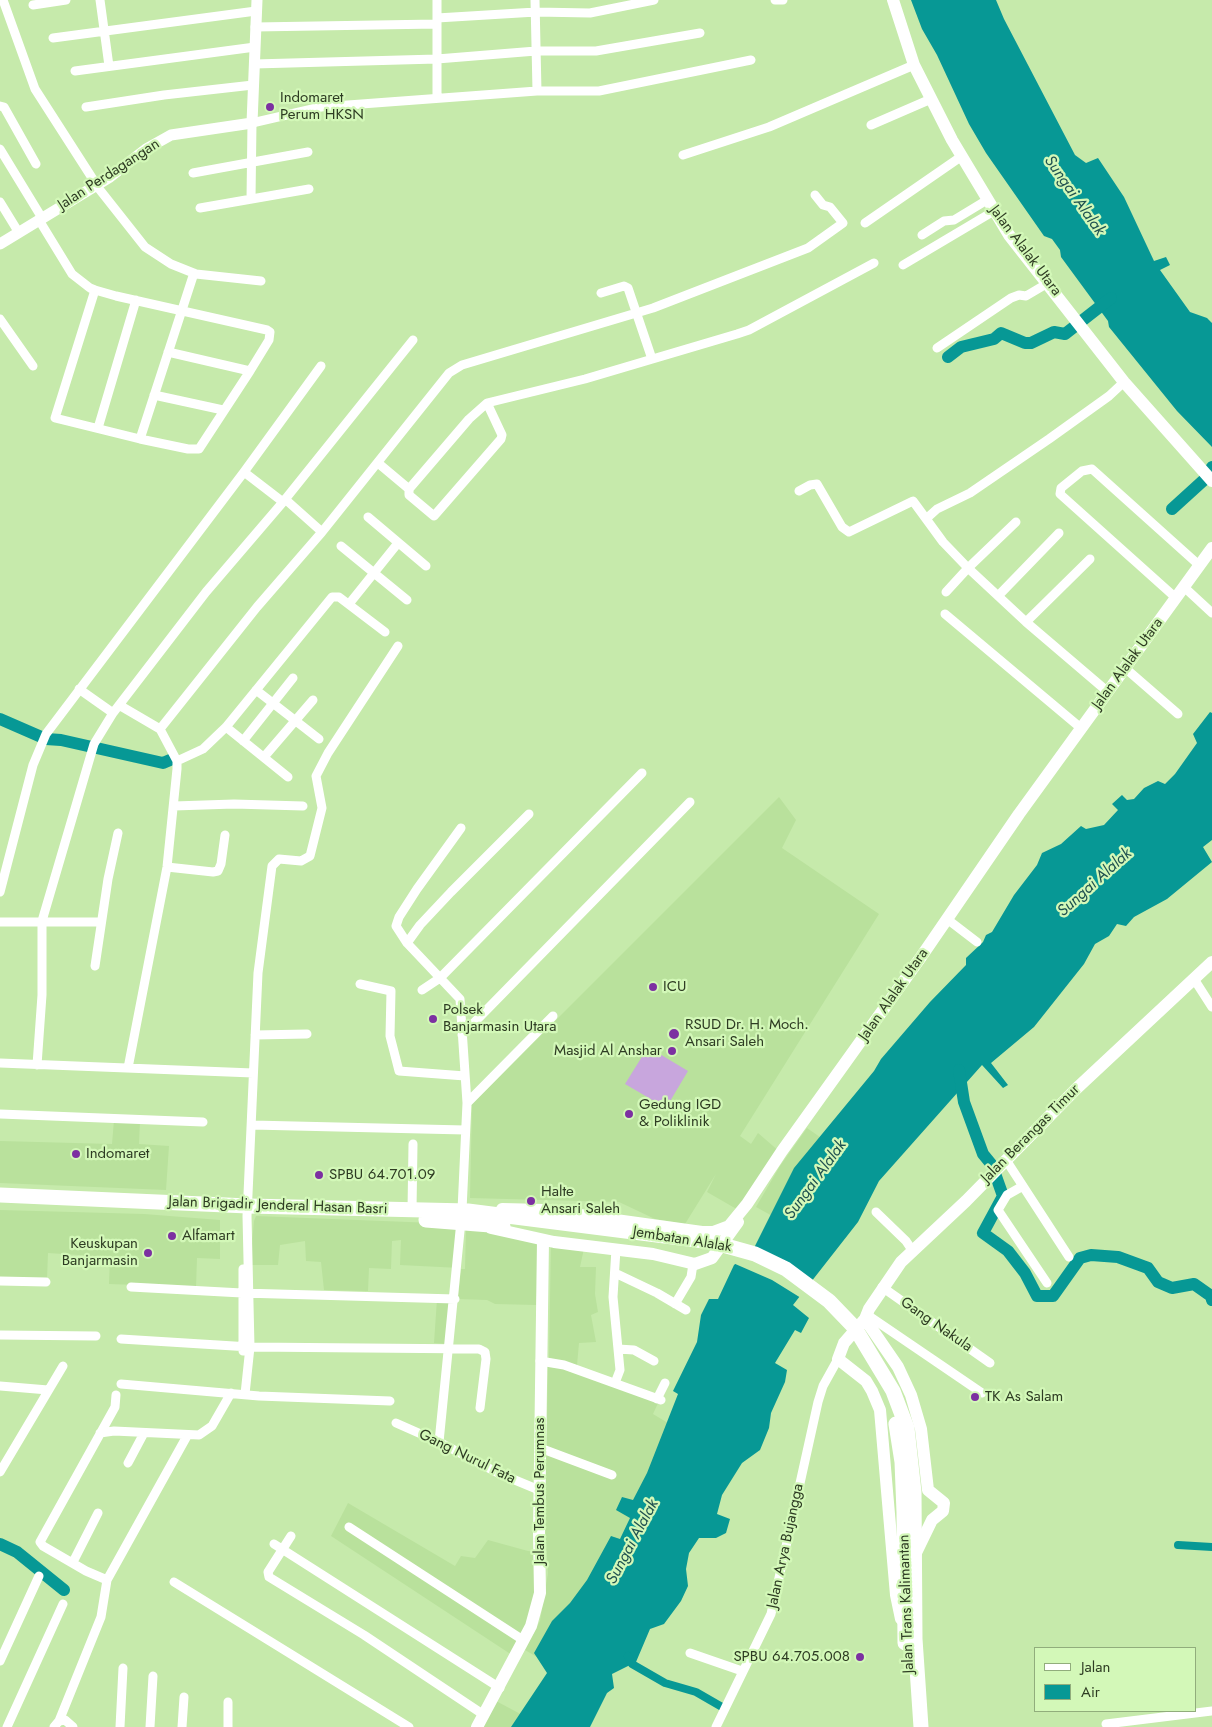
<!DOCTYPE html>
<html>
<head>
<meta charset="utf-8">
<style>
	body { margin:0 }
	#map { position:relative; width:1212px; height:1727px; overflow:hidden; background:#c6eaab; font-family:Jost,sans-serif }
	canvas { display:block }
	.legend { position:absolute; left:1034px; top:1647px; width:162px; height:65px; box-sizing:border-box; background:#d3f8b8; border:1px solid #91ad7c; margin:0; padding:6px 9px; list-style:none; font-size:15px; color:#2e3c23 }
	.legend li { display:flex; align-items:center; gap:10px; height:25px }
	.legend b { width:25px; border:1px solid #91ad7c }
</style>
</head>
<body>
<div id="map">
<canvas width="1212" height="1727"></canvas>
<ul class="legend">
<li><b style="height:6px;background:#fff"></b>Jalan</li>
<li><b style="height:14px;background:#079895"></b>Air</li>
</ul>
</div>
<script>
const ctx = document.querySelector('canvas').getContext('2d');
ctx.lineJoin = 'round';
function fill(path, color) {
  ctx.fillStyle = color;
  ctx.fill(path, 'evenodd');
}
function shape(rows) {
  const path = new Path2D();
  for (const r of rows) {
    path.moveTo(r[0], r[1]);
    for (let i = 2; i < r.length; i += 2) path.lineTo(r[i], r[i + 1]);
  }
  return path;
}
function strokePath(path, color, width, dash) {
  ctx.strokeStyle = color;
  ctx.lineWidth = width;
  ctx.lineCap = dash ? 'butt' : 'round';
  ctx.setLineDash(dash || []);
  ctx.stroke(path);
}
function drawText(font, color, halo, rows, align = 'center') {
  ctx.font = font + ' Jost,sans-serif';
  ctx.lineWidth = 4.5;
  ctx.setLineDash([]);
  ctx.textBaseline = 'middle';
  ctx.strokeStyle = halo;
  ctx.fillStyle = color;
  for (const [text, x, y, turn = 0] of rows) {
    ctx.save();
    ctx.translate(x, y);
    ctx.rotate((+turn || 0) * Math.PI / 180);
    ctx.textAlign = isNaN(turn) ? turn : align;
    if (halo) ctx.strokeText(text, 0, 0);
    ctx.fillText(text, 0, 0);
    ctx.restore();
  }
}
const built = shape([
	[779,797,796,820,782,848,879,914,740,1136,751,1144,758,1133,780,1152,740,1211,707,1192,716,1174,685,1224,655,1219,619,1202,470,1198,472,1104],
	[114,1120,140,1121,139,1144,169,1146,166,1190,0,1183,0,1141,112,1144],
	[807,1128,827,1142,776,1218,756,1207,780,1166],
	[0,1210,144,1214,220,1220,220,1259,197,1258,196,1287,109,1284,110,1257,48,1253,47,1279,0,1278],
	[256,1216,459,1224,460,1268,400,1265,401,1240,392,1241,391,1269,369,1268,368,1291,324,1290,321,1262,306,1261,305,1241,280,1245,278,1265,250,1265,254,1221],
	[466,1228,541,1237,536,1305,495,1304,487,1300,458,1299,461,1269,465,1269],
	[551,1242,585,1244,580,1267,596,1267,595,1294,598,1312,591,1315,596,1342,579,1343,577,1365,549,1358],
	[437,1299,450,1300,448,1344,434,1343],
	[548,1364,659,1401,653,1414,673,1426,642,1507,554,1667,525,1650,540,1621,548,1573,545,1524],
	[348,1503,455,1566,461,1556,475,1558,488,1540,528,1551,541,1552,540,1589,515,1657,331,1536],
	[496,1701,528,1718,523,1727,481,1727]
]);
const green = shape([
	[648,1047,688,1071,666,1108,625,1084]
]);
const water = shape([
	[911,0,996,0,1004,19,1075,155,1086,163,1098,158,1124,197,1154,261,1166,257,1170,265,1160,270,1190,312,1207,318,1212,323,1212,447,1177,411,1109,327,1108,321,1061,257,1060,250,1052,239,1044,236,986,153,969,124,937,55,922,29],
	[1210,712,1212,713,1212,840,1203,847,1212,862,1167,899,1134,917,1126,926,1117,924,1109,936,1095,944,1084,964,1034,1027,991,1063,1008,1085,1003,1088,982,1065,879,1181,858,1222,793,1305,809,1318,801,1333,795,1330,775,1363,787,1370,785,1382,771,1413,769,1428,760,1450,742,1463,722,1495,717,1514,730,1519,726,1533,716,1538,699,1538,689,1553,686,1569,688,1586,681,1601,664,1624,650,1629,636,1662,612,1674,614,1688,607,1693,590,1727,511,1727,547,1673,534,1653,552,1621,570,1603,587,1580,611,1536,620,1539,630,1518,616,1510,622,1497,633,1500,647,1473,678,1394,673,1391,697,1342,701,1315,709,1299,718,1299,734,1265,755,1246,794,1168,874,1071,881,1059,930,1002,966,965,966,958,983,942,986,935,992,932,1014,895,1037,865,1042,853,1061,844,1081,826,1086,829,1104,825,1118,810,1112,804,1122,795,1127,800,1134,799,1144,788,1158,781,1165,784,1175,774,1197,743,1193,734]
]);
const pier = shape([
	[751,1246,814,1281,801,1298,772,1280,733,1263]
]);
const canal = shape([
	[1178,1545,1212,1547],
	[628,1656,632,1664,665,1683,696,1692,722,1707]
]);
const river = shape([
	[948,357,961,347,994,339,1001,333,1025,343,1031,343,1054,332,1065,334,1111,298],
	[1172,509,1205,479,1212,467],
	[0,719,46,739,61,740,163,763,170,760],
	[959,1070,964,1102,983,1154,992,1165,1003,1196,983,1233,1008,1251,1025,1273,1037,1296,1053,1296,1080,1258,1091,1255,1118,1257,1148,1268,1158,1282,1172,1288,1194,1284,1211,1296,1212,1300],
	[0,1544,17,1552,64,1590]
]);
const street = shape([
	[3,0,35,89,96,184],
	[100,0,109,66],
	[437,0,437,98],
	[775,0,783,0],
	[33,5,66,0],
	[437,18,536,12,590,13,654,0],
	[255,27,437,24],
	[53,38,256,11],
	[254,64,437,59,536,51,596,51,700,33],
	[75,71,255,47],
	[537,91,599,91,751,60],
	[0,106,4,107,36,164],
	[86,107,164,95,253,85],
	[871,125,931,99],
	[0,149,42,218],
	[683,155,769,127,914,65],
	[193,173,308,152],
	[96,185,145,247,171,264,196,274,261,281],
	[251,199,252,123,321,107,537,91,535,0],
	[0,202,19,233],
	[200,208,309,189],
	[39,220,72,274,90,288,95,290,116,296,267,330,270,332,269,340,250,371,199,449,188,449,140,439,55,418,95,290],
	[865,223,962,156],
	[922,235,944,221,954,220,987,200],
	[903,265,994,211],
	[601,293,624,286,628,288,652,359],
	[0,319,33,366],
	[937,348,1011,298,1019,295,1026,296,1048,283],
	[168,352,250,371],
	[154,395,223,410],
	[98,428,136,300],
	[140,439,194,273],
	[378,463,409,489,409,495,434,516,501,439,502,435,487,403],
	[244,472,283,502,413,340],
	[409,489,469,419,487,403,585,379,737,334,749,330,874,263],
	[799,491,810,485,817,484,842,527,849,532,913,501,943,542,968,568,1026,622,1108,692],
	[285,499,322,532],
	[368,517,426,566],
	[927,518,937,509,970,493,1049,439,1109,396,1124,382],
	[341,546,407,600],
	[1184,587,1212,613],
	[946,592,968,568,1016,522],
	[998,596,1059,533],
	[1176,598,1060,494,1061,488,1082,471,1092,469,1200,566],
	[349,604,398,543],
	[945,614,1082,729],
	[1026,622,1090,559],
	[1125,668,1178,714],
	[79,689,113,713],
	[256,690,319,739],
	[119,705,160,729,177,761,177,769,167,867,128,1068],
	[226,727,288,777],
	[160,729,257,607,322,532,449,373,462,365,653,308,808,248,843,223,830,207,823,205,815,195],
	[243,741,293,678],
	[264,757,313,700],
	[177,761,203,749,226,727,332,597,339,597,385,632],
	[174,806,234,804,303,806],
	[461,828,417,889,399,917,396,926,407,943,460,999,467,1103,462,1210],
	[167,867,213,872,218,871,221,864,225,835],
	[0,892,33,765,46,734,244,472,321,366],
	[947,919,977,942],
	[0,922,101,922],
	[407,943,420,925,451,892,529,814],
	[95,966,108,879,118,833],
	[1194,979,1212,1007],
	[360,984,391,991,390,1036,399,1071,465,1076],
	[422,990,440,978,642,773],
	[255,1035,307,1034],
	[462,1035,690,802],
	[0,1063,253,1073],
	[37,1065,42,995,42,921,94,744,113,713,206,592,283,502],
	[467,1103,553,1016],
	[0,1114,203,1122],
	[252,1125,465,1130],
	[1006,1160,1069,1257],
	[1023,1186,1007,1195,998,1210,1047,1283],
	[412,1210,413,1144],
	[876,1212,906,1241,912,1250],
	[615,1273,657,1293,686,1310],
	[0,1281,46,1282],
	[131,1287,242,1293,455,1299],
	[882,1287,990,1363],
	[675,1304,691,1277,693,1264],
	[866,1314,982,1393],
	[0,1335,96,1336],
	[121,1339,250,1347,479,1349,485,1352,486,1359,480,1408],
	[618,1349,634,1350,654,1361],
	[243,1351,243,1269],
	[540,1361,564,1365,661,1400],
	[615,1383,620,1370,613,1297,616,1249],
	[121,1384,259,1396,390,1401],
	[0,1386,48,1390],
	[245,1394,250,1347,247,1216,258,973,272,866,279,859,301,861,310,856,322,808,316,776,328,753,398,646],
	[657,1399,665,1383],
	[396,1423,439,1442,498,1473,539,1490],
	[100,1433,114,1431,199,1435,212,1426,231,1393],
	[439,1442,461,1221],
	[540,1448,612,1475],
	[128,1463,144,1433],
	[0,1472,63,1366],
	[349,1527,523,1640],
	[291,1536,268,1572,269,1577,364,1635,484,1715],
	[274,1544,500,1688],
	[73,1562,98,1513],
	[107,1580,86,1571,43,1546,40,1542,115,1407,116,1395],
	[174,1582,409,1727],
	[690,1653,742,1671],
	[0,1661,39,1576],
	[228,1702,228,1727],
	[59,1721,101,1617,107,1580,187,1436],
	[1106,1724,1212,1711],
	[7,1727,63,1604],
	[54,1727,59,1721,65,1720,73,1727],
	[120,1727,123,1668],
	[150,1727,153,1676],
	[182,1727,184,1697],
	[716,1727,771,1614,818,1402,823,1386,838,1359]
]);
const secondary = shape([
	[0,244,110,177,146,149,171,135,252,123,257,0]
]);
const primary = shape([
	[893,0,914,65,952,140,1009,235,1124,382,1212,481],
	[502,1209,544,1210,702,1232,713,1232,729,1226,747,1204,782,1151,921,957,1019,814,1212,548],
	[491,1228,554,1242,653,1254,695,1264,712,1258,738,1222],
	[865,1319,898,1367,911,1395,921,1429,928,1490,944,1503,943,1511,932,1520,915,1555],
	[901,1619,896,1595,880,1410,872,1391,866,1381,838,1359,844,1343,865,1319,869,1309,901,1262,966,1201,1076,1089,1212,962],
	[477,1727,531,1626,540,1593,539,1533,543,1240]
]);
const highway = shape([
	[0,1195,248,1206,468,1211,712,1242,755,1254,786,1269,829,1301,855,1328,893,1391,907,1428,914,1492,915,1639,921,1727],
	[426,1220,503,1226],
	[896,1424,902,1462,904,1512,905,1643]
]);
const markers = [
	[270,107,5,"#7c30a1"],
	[653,987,5,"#7c30a1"],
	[433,1019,5,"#7c30a1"],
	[674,1034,6,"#7c30a1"],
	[672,1051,5,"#7c30a1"],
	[629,1114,5,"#7c30a1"],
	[76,1154,5,"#7c30a1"],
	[319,1175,5,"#7c30a1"],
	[531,1201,5,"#7c30a1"],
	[172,1236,5,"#7c30a1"],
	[148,1253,5,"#7c30a1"],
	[975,1397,5,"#7c30a1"],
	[860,1657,5,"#7c30a1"]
];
const poiNames = [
	["Indomaret",280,98],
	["Perum HKSN",280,115],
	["ICU",663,987],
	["Polsek",443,1010],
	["Banjarmasin Utara",443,1027],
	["RSUD Dr. H. Moch.",685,1025],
	["Ansari Saleh",685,1042],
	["Masjid Al Anshar",662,1051,"right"],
	["Gedung IGD",639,1105],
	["& Poliklinik",639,1122],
	["Indomaret",86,1154],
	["SPBU 64.701.09",329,1175],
	["Halte",541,1192],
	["Ansari Saleh",541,1209],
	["Alfamart",182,1236],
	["Keuskupan",138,1244,"right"],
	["Banjarmasin",138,1261,"right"],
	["TK As Salam",985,1397],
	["SPBU 64.705.008",850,1657,"right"]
];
const streetNames = [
	["Jalan Perdagangan",109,175,-33],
	["Jalan Alalak Utara",1025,251,53],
	["Jalan Alalak Utara",1128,664,-54],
	["Jalan Alalak Utara",894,995,-55],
	["Jalan Berangas Timur",1031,1134,-45],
	["Jalan Brigadir Jenderal Hasan Basri",278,1206,2],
	["Jembatan Alalak",682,1240,9],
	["Gang Nakula",936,1325,35],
	["Gang Nurul Fata",467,1457,26],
	["Jalan Tembus Perumnas",540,1491,-90],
	["Jalan Arya Bujangga",786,1546,-78],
	["Jalan Trans Kalimantan",907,1604,-92]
];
const waterNames = [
	["Sungai Alalak",1074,196,55],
	["Sungai Alalak",1095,883,-42],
	["Sungai Alalak",816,1180,-54],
	["Sungai Alalak",633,1542,-62]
];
fill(built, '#b9e19c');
fill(green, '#c8a6dd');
fill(water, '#079895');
fill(pier, '#c6eaab');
strokePath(canal, '#079895', 8);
strokePath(river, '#079895', 12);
strokePath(street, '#fff', 9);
strokePath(secondary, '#fff', 11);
strokePath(primary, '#fff', 12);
strokePath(highway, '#fff', 15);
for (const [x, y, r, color] of markers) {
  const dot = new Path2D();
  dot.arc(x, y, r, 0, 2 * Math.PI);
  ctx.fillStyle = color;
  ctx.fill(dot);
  strokePath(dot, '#d3f8b8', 2);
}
drawText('15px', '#2e3c23', '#d3f8b8', poiNames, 'left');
drawText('15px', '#2e3c23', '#d3f8b8', streetNames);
drawText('italic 16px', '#1f5150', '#d3f8b8', waterNames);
</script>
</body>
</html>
